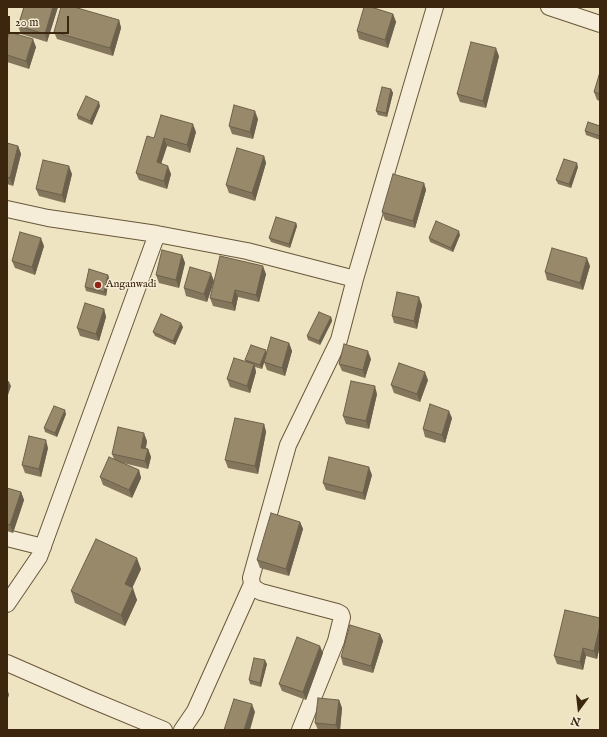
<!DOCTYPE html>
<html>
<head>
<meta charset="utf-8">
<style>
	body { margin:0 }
	#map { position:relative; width:607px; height:737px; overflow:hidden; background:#efe4c1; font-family:"IM FELL English",serif }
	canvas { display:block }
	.frame { position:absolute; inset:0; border:8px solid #3c260d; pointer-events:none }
	.north { position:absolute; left:559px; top:689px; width:40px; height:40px; -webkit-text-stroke:3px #f5edd7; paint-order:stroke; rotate:195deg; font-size:11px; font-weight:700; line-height:16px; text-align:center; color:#3c260d }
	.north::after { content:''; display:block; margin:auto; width:14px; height:18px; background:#3c260d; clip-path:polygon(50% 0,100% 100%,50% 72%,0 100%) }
	.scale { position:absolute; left:8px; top:16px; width:61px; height:18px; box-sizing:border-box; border:2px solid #3c260d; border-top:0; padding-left:5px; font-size:12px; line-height:14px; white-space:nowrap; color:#3c260d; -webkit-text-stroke:3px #f5edd7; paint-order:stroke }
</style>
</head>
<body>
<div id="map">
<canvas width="607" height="737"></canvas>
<div class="frame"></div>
<div class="north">N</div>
<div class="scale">20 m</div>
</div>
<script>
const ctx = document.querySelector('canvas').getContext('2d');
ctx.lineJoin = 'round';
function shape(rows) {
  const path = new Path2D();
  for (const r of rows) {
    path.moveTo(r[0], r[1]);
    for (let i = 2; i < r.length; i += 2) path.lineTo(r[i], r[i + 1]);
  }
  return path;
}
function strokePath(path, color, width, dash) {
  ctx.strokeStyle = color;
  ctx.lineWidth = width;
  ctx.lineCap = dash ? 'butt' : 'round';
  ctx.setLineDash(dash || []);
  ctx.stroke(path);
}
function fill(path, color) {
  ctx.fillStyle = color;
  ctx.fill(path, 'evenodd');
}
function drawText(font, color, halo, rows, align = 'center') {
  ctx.font = font + ' "IM FELL English",serif';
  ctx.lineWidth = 3;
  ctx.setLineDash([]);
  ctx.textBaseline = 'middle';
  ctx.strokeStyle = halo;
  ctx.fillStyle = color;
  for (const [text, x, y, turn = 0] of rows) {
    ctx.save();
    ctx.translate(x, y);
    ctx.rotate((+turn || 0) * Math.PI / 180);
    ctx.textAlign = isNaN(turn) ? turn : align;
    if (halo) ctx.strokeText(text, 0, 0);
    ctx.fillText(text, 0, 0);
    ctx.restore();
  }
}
const minor = shape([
	[549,7,600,24],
	[7,209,48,218,157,234,247,251,355,279],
	[7,538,43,547],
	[7,604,39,557,157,234],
	[7,663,87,698,164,730],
	[182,730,195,711,252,584],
	[300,730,336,641,342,617,341,614,337,612,261,592,254,588,252,584,251,578,288,445,339,340,355,279,435,7]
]);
const wall = shape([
	[24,7,58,7,47,42,21,34,18,26],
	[393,14,396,22,388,48,359,39,357,31],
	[119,20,121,28,113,56,57,39,54,32],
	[7,40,36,47,29,69,7,62],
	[499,56,486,108,460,102,457,94],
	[600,72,600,101,597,100,594,92],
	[391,89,393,93,387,117,378,115,376,111],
	[100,106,92,125,78,119,77,115],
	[258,119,253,139,232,134,229,126],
	[600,126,600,140,586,135,585,131],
	[196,132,190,153,167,146,161,164,171,174,167,189,139,180,136,173,154,138],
	[7,143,18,146,21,154,13,186,7,184],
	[264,156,266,163,255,201,229,193,226,185],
	[578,167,571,188,558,184,556,180],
	[72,174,65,203,39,196,36,189],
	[424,183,426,190,415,228,385,220,382,212],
	[296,223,297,226,290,248,271,242,269,238],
	[460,235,453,252,430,242,429,238],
	[44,246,35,275,15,268,12,261],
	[182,255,185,263,179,288,159,283,156,275],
	[590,266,583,290,547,280,545,272],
	[266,274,259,302,238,297,235,311,213,306,210,298],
	[108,275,109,279,106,296,86,291,85,287],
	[214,281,207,302,186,296,184,288],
	[422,305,417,329,394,323,392,316],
	[104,309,106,317,99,341,80,336,77,328],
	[331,317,332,321,320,345,308,340,307,336],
	[183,327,175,345,155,336,153,332],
	[289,343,292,351,285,376,267,370,264,362,262,369,255,367,256,372,250,393,230,387,227,379,246,361,245,360,267,353],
	[371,359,365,378,342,371,339,364],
	[428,380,420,402,394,393,391,385],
	[377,394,369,429,346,424,343,416],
	[66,414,57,437,45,432,44,428],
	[452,418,445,443,425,437,423,429],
	[264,424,266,432,258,474,228,468,225,460],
	[147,441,146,448,148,449,151,457,148,469,123,463,139,470,141,478,132,498,103,485,100,477,114,459,112,454],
	[48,448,41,477,25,473,22,465],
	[372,475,365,500,326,490,323,483],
	[7,488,21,492,24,500,13,533,7,531],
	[300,522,303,529,289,576,260,568,257,560],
	[141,569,132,588,137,600,125,626,75,603,71,591],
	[600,618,600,645,597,659,586,656,583,670,557,664,554,656],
	[380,634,383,641,373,673,343,665,341,657],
	[323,653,306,700,282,691,279,684],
	[267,664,261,687,250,684,249,680],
	[339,700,342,708,340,730,318,730,315,723]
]);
const shadedWall = shape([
	[53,7,58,7,47,42,45,34],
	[393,14,396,22,388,48,385,40],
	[119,20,121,28,113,56,110,48],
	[33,39,36,47,29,69,26,61],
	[496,48,499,56,486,108,483,101],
	[391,89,393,93,387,117,386,113],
	[99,102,100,106,92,125,90,121],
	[255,111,258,119,253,139,250,132],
	[193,124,196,132,190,153,187,145],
	[164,138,167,146,159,170,157,162],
	[18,146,21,154,13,186,10,178],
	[264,156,266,163,255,201,252,193],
	[577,163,578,167,571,188,569,184],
	[69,166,72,174,65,203,62,195],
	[168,166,171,174,167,189,164,181],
	[424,183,426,190,415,228,413,221],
	[296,223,297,226,290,248,289,244],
	[459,231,460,235,453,252,451,248],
	[41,238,44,246,35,275,32,267],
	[182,255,185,263,179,288,176,280],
	[587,258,590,266,583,290,580,283],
	[263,266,266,274,259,302,256,295],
	[211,273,214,281,207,302,204,294],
	[108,275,109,279,106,296,104,292],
	[235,290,238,297,235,311,232,303],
	[419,297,422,305,417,329,414,321],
	[104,309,106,317,99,341,96,334],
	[331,317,332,321,320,345,319,341],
	[181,323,183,327,175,345,173,341],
	[289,343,292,351,285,376,282,368],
	[266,350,267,354,262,369,260,365],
	[368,351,371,359,365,378,363,370],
	[254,364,256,372,250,393,247,386],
	[425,372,428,380,420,402,417,394],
	[9,382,11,386,7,398,7,389],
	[375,386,377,394,369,429,366,421],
	[65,410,66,414,57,437,55,433],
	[449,411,452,418,445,443,442,435],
	[264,424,266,432,258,474,255,466],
	[144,433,147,441,144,455,141,448],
	[46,440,48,448,41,477,39,469],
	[148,449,151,457,148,469,145,461],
	[369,467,372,475,365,500,363,493],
	[139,470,141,478,132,498,129,490],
	[21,492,24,500,13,533,10,525],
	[300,522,303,529,289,576,286,569],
	[137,558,141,569,129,595,125,584],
	[133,588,137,600,125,626,121,615],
	[600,625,600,645,597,659,594,651],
	[380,634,383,641,373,673,371,666],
	[320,646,323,653,306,700,303,692],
	[583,648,586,656,583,670,580,662],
	[265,660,267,664,261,687,260,683],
	[7,688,9,695,7,701],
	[339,700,342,708,340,730,338,730,336,725],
	[252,704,255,712,250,730,244,730]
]);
const building = shape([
	[24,7,53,7,45,34,18,26,24,7],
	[61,7,74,7,119,20,110,48,54,32,61,7],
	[364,7,371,7,393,14,385,40,357,31,364,7],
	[9,32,33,39,26,61,7,55,7,40,9,32],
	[471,42,496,48,483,101,457,94,471,42],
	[600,72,600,94,594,92,600,72],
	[382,87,391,89,386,113,376,111,382,87],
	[86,96,99,102,90,121,77,115,86,96],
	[234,105,255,111,250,132,229,126,234,105],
	[161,115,193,124,187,145,164,138,157,162,168,166,164,181,136,173,147,136,154,138,161,115],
	[588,122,600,126,600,136,585,131,588,122],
	[7,143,18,146,10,178,7,177,7,143],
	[237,148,264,156,252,193,226,185,237,148],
	[564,159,577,163,569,184,556,180,564,159],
	[43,160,69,166,62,195,36,189,43,160],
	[393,174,424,183,413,221,382,212,393,174],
	[276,217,296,223,289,244,269,238,276,217],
	[436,221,459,231,451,248,429,238,436,221],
	[20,232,41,238,32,267,12,261,20,232],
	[552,248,587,258,580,283,545,272,552,248],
	[162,250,182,255,176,280,156,275,162,250],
	[220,256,263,266,256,295,235,290,232,303,210,298,220,256],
	[190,267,211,273,204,294,184,288,190,267],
	[89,269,108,275,104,292,85,287,89,269],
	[397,292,419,297,414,321,392,316,397,292],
	[85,303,104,309,96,334,77,328,85,303],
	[319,312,331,317,319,341,307,336,319,312],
	[161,314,181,323,173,341,153,332,161,314],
	[271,337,289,343,282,368,264,362,271,337],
	[344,344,368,351,363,370,339,364,344,344],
	[251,345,266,350,260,365,245,360,251,345],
	[234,358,254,364,247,386,227,379,234,358],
	[399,363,425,372,417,394,391,385,399,363],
	[7,381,9,382,7,389,7,381],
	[351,381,375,386,366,421,343,416,351,381],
	[430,404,449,411,442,435,423,429,430,404],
	[54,406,65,410,55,433,44,428,54,406],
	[235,418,264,424,255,466,225,460,235,418],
	[118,427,144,433,141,448,148,449,145,461,112,454,118,427],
	[29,436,46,440,39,469,22,465,29,436],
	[109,457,139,470,129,490,100,477,109,457],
	[329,457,369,467,363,493,323,483,329,457],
	[7,488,21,492,10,525,7,524,7,488],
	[271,513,300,522,286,569,257,560,271,513],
	[96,539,137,558,125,584,133,588,121,615,71,591,96,539],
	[565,610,600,618,600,625,594,651,583,648,580,662,554,656,565,610],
	[350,625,380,634,371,666,341,657,350,625],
	[297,637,320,646,303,692,279,684,297,637],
	[254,658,265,660,260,683,249,680,254,658],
	[318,698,339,700,336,725,315,723,318,698],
	[234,699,252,704,244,730,224,730,234,699]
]);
const markers = [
	[98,285,4,"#8f2418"]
];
const poiNames = [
	["Anganwadi",106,285]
];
strokePath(minor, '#69563a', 18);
strokePath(minor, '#f5edd7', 16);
fill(wall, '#84765c');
fill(shadedWall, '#6b604b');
fill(building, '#99896b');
strokePath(building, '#6b604b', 1);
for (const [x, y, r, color] of markers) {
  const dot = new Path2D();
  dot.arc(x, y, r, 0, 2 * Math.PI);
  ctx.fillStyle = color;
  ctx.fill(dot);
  strokePath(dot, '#f5edd7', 1.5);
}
drawText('11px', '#3c260d', '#f5edd7', poiNames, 'left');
</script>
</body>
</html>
